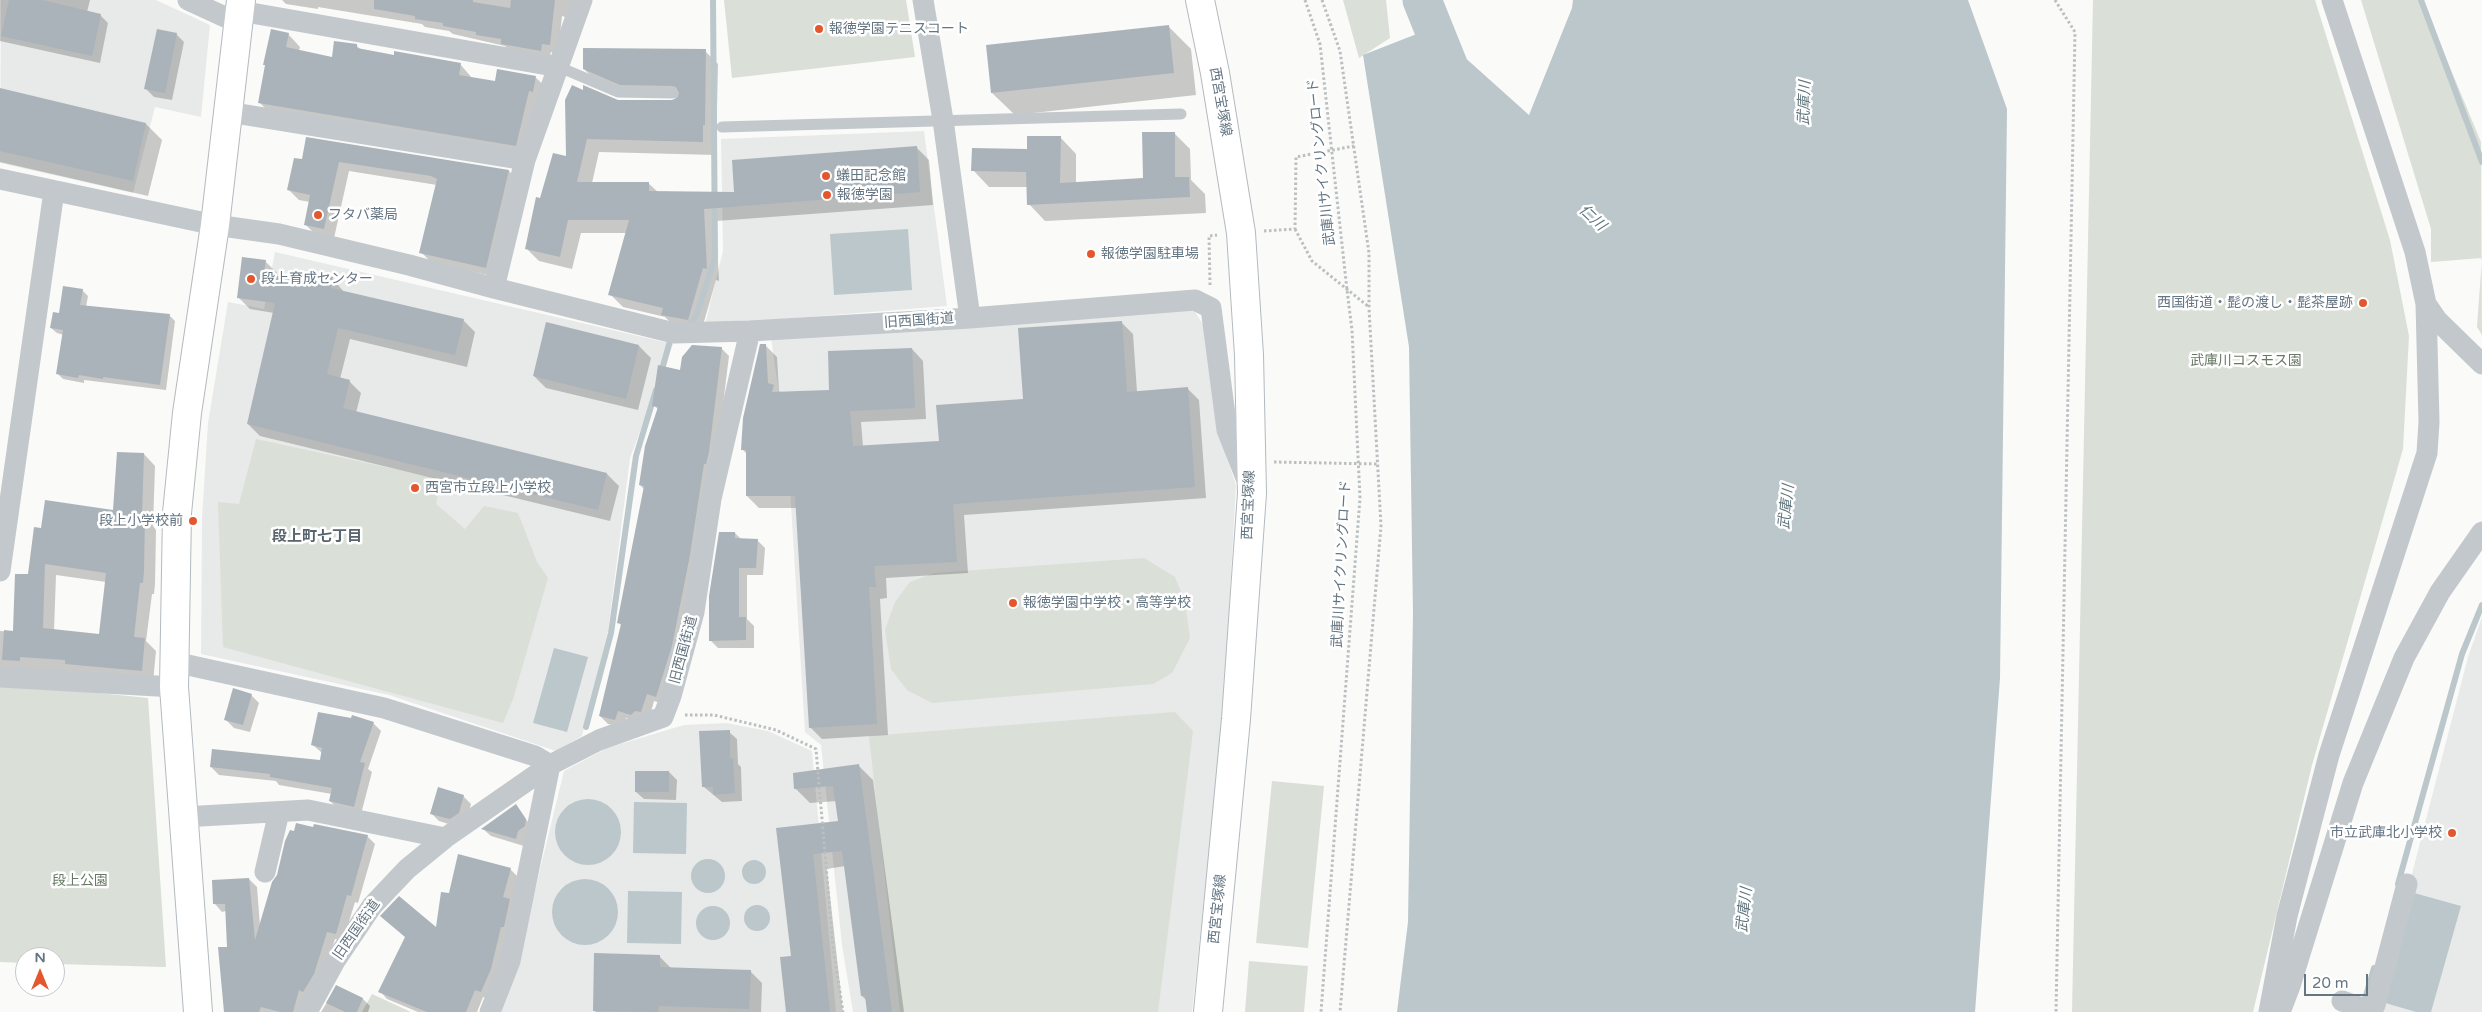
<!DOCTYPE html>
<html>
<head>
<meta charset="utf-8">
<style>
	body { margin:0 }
	#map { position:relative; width:2482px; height:1012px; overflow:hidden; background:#fafaf8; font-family:"Varela Round",sans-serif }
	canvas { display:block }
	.north { position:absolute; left:15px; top:947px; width:50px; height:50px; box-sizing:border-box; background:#fff; border:1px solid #c1c8cd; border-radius:50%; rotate:0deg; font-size:14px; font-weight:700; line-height:20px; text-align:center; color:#657683 }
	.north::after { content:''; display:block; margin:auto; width:18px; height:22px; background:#e4572e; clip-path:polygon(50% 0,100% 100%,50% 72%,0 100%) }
	.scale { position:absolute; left:2304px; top:974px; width:64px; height:22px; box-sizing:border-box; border:2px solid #657683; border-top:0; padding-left:6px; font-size:15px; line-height:18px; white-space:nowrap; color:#657683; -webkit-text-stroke:4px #fff; paint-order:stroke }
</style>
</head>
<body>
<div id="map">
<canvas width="2482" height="1012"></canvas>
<div class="north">N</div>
<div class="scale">20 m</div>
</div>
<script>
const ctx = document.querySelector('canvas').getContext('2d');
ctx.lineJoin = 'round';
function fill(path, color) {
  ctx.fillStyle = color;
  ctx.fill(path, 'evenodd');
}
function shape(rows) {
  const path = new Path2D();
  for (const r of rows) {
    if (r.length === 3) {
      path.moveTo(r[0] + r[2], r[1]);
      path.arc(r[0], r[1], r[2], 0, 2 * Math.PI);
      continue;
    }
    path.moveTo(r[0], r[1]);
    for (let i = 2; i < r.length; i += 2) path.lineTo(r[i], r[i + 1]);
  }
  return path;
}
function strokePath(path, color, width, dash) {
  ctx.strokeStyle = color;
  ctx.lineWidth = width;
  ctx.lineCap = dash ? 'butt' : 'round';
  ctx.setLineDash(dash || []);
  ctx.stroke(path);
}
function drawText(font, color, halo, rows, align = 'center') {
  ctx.font = font + ' "Varela Round","Noto Sans JP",sans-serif';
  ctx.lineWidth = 5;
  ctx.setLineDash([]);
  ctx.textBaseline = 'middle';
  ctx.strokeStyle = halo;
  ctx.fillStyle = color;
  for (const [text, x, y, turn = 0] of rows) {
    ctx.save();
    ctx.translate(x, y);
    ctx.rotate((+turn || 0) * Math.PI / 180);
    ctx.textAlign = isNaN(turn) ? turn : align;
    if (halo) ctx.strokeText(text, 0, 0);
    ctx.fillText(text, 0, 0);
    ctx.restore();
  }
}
const built = shape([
	[1,0,156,0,210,25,201,117,155,107,133,193,0,163],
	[924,131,947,306,705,325,723,251,721,139],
	[275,252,673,344,630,458,608,631,582,736,556,751,389,695,201,654,202,519,208,423,228,302,264,309],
	[1192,307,1204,326,1217,428,1236,485,1223,720,1192,1012,853,1012,842,945,821,745,805,732,788,456,771,338],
	[2482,617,2482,1012,2384,1012,2377,1009,2468,657],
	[726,723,768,731,812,751,836,1012,499,1012,518,960,564,771,607,748,684,725]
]);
const green = shape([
	[724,0,906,0,915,57,732,78],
	[1343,0,1386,0,1390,38,1359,58],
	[2093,0,2315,0,2390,240,2409,336,2403,449,2312,765,2253,1012,2072,1012],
	[2361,0,2422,0,2481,142,2482,335,2477,327,2482,258,2431,262,2431,229],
	[256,439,441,479,436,504,465,529,484,506,518,513,537,562,548,578,513,699,503,723,223,647,218,502,239,504],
	[1144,558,1175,577,1185,602,1190,638,1172,673,1153,684,932,703,907,690,891,669,885,630,895,602,910,582,934,573],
	[0,683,148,698,166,967,55,964,55,957,25,957,25,963,0,962],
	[1175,712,1193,731,1158,1012,900,1012,869,736],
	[1272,781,1324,786,1308,948,1256,943],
	[1249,961,1308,966,1304,1012,1245,1012],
	[372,994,411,1012,362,1012]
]);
const water = shape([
	[1573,0,1968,0,2007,109,2000,678,1975,1012,1397,1012,1408,922,1413,613,1409,347,1363,55,1432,28,1529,115,1572,8],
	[908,229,912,290,834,295,830,234],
	[554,648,588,657,567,732,533,723],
	[588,832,33],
	[634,802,687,803,686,854,633,853],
	[708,876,17],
	[754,872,12],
	[585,912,33],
	[628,891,682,892,681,944,627,943],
	[2414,893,2461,906,2431,1012,2416,1012,2382,1002],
	[757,918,13],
	[713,923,17]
]);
const shadow = shape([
	[0,0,90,0,87,12,100,15,108,23,100,63,0,41],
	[282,0,576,0,571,19,562,16,558,53,551,52,549,59,511,52,505,46,453,34,449,31,425,27,422,24,318,7,318,9,286,4],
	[1168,26,1191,49,1196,95,1015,115,992,93],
	[176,34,184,42,172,100,154,97,146,89],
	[288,34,300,47,299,51,333,58,357,46,361,50,395,56,460,64,472,78,496,82,535,77,548,89,528,157,272,115,260,103,266,66,264,64],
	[705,51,718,64,716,155,599,152,592,183,648,183,658,192,735,194,916,147,929,160,933,205,716,221,719,281,716,280,701,332,676,328,665,317,623,307,610,294,627,233,581,233,572,269,539,261,526,248,541,200,567,157,584,92,617,101,672,102,678,98,633,97,597,82,584,69],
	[0,89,146,124,162,140,148,196,0,162],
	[1174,133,1190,149,1191,180,1205,194,1206,213,1045,221,1029,204,1028,187,989,187,973,170,1060,137,1076,154,1076,183,1144,180],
	[307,139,509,171,518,181,496,277,431,262,421,252,437,185,349,171,334,238,315,234,305,224,310,202,299,200,289,190,303,161],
	[265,261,277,273,277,277,309,284,333,279,344,292,463,320,475,332,467,367,350,339,340,379,349,381,361,393,356,413,607,474,619,486,610,521,260,436,248,424,274,313,250,309,238,297],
	[82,290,88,296,86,307,170,316,175,321,166,390,84,380,84,383,63,379,58,374,64,335,57,333,51,328,60,314],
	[1121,322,1133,334,1137,392,1188,389,1199,400,1206,498,964,515,968,573,886,578,887,598,880,599,888,735,822,739,810,727,797,508,759,508,747,496,747,454,742,449,765,345,777,357,779,391,781,393,830,391,912,349,923,361,926,419,861,422,863,447,941,442,1024,400],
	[639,346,651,358,638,410,546,388,534,376],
	[692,346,721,348,729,356,716,461,697,563,664,704,654,701,649,719,639,722,626,718,623,727,608,724,600,716,622,626,618,622,645,490,640,485,659,410,653,405,681,372],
	[144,454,155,466,153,526,156,530,155,584,154,594,152,594,146,641,156,651,153,682,0,670,0,631,15,632,42,529,114,512],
	[56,575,106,582,100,635,54,631],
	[735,533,741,539,757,540,765,548,763,575,747,575,747,619,754,626,754,648,718,648,710,640],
	[251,695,259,703,250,732,234,728,226,720],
	[373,723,381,731,368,769,372,772,361,814,338,809,330,801,332,794,279,785,276,781,219,775,211,767,321,761,322,753,313,745],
	[729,732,737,739,738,764,741,767,742,801,722,802,704,787],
	[859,766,873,780,904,1012,868,1012,866,1000,862,996,845,866,827,869,843,1012,787,1012,792,957,777,829,840,822,837,801,810,803,795,788],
	[669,772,677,780,676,800,644,799,636,792],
	[463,796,471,804,466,821,458,827,439,821,431,813],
	[515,806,533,828,524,846,491,836,483,829],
	[367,836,375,844,358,903,355,902,343,941,335,939,321,982,306,1012,225,1012,229,948,226,911,222,912,215,904,249,879,257,887,260,926],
	[510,869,518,877,509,934,489,999,483,997,477,1012,418,1012,387,999,380,991,437,929,450,895],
	[659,956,671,968,750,971,762,983,761,1012,596,1012,594,1010],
	[337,986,363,999,370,1006,368,1012,321,1012]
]);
const stream = shape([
	[2421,0,2482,162],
	[690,325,697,314,715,257,713,0],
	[661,373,670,341],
	[586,727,611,633,636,456,656,390],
	[2398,884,2462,654,2482,605],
	[2363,1006,2374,968]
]);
const river = shape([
	[1422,0,1453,77]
]);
const building = shape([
	[9,0,42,0,101,14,92,56,1,36],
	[374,0,473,0,473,2,510,8,511,0,555,0,550,45,542,44,541,51,501,44,501,39,476,35,476,32,443,26,443,23,415,19,415,16,374,9],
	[1169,25,1174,73,991,93,986,45],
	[157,29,177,33,165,93,144,89],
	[271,29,289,33,286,47,332,57,334,41,357,44,357,48,394,55,394,51,461,63,459,75,495,81,497,69,536,76,533,92,529,91,516,146,258,103,265,65,263,65],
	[583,48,706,49,705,125,703,125,703,142,587,139,577,182,649,182,649,191,734,192,732,160,917,146,920,192,704,209,707,269,703,268,688,320,661,315,663,308,608,295,629,220,568,220,560,257,525,249,536,197,540,198,553,153,566,156,565,100,572,85,583,90,583,85,618,100,672,100,678,97,679,93,676,87,672,86,620,85,583,69],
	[0,88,146,123,133,181,0,151],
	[1142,132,1175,132,1175,177,1189,177,1190,197,1027,205,1026,172,971,171,972,148,1027,149,1027,136,1061,136,1060,183,1143,178],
	[306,137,509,170,486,268,419,253,437,179,431,176,339,162,324,229,304,225,310,195,287,190,294,158,302,159],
	[242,257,266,260,264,273,308,283,310,272,333,277,331,288,464,319,455,355,338,328,327,374,350,380,343,408,607,473,598,510,247,424,275,303,237,298],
	[63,286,83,289,80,305,170,314,160,385,103,377,103,379,79,375,78,378,56,374,63,330,50,328,53,312,59,313],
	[1122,321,1127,392,1188,387,1195,487,953,504,957,562,874,566,876,587,869,587,877,724,809,728,795,496,746,496,746,450,741,450,743,418,760,344,766,344,768,383,774,385,772,392,829,390,828,351,912,348,915,408,850,411,853,446,939,441,936,405,1023,399,1018,328],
	[546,322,639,345,626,399,533,376],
	[692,345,722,347,709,452,706,464,704,464,690,555,672,646,656,697,647,694,641,712,635,711,631,715,618,711,615,720,599,716,621,624,617,623,644,486,639,485,645,446,658,407,652,406,658,365,680,370,682,357],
	[117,452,144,453,142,517,145,517,144,571,143,583,140,583,134,637,145,638,142,671,65,664,65,660,20,657,20,661,2,660,4,630,13,631,15,574,28,574,34,527,41,528,45,500,113,510],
	[45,564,106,573,99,634,43,628],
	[719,532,735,532,735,538,758,539,756,568,739,568,739,617,746,617,746,640,709,641,709,596],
	[233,688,252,694,243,725,224,720],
	[318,712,351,718,352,715,374,722,360,762,365,763,354,807,329,801,332,788,270,777,270,774,210,767,212,749,320,760,322,748,311,745],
	[730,730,730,758,733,758,735,793,713,795,713,787,702,787,699,731],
	[859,764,892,1012,867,1012,865,996,861,996,842,851,813,854,830,1012,786,1012,780,957,791,956,776,828,838,821,833,786,794,789,793,773],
	[635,771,669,771,669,792,635,792],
	[438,787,464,795,459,813,450,819,430,814],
	[516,804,526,819,525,826,518,831,516,839,481,829],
	[296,823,313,827,314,824,368,835,351,896,347,895,336,934,327,932,314,974,303,992,299,990,293,1012,280,1012,261,1007,259,1012,224,1012,218,947,227,947,225,904,213,904,212,880,249,878,255,940,272,882,277,875,285,841,290,830,294,831],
	[458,854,511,868,503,897,510,899,504,927,501,927,491,969,481,992,475,990,466,1012,427,1012,378,992,405,937,380,916,399,896,436,927,441,892,449,893],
	[594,953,660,955,660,967,751,970,749,1009,659,1006,658,1012,593,1011],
	[336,985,363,998,357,1012,345,1012,326,1003]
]);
const path = shape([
	[1305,0,1320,44,1347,290,1352,330,1360,498,1321,1012],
	[1322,0,1340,51,1369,253,1369,308,1381,526,1340,1012],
	[2055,0,2075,32,2056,1012],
	[1295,229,1312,261,1369,307],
	[1264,231,1295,229,1296,157,1354,146],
	[1210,285,1209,236,1217,235],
	[1274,462,1378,464],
	[685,715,714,715,776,730,816,749,833,947,843,1012]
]);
const lane = shape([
	[559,67,618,92,672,93],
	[722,127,1181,114]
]);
const street = shape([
	[188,0,238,23],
	[923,0,943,120,970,318],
	[240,11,559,67],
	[228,112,525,160],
	[0,179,215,225,279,234,409,265,494,288,674,333,750,331],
	[494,288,525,160,582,0],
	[2426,304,2437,320,2482,364],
	[0,571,54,191],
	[174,662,384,708,535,756,550,765,510,961,490,1012],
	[0,677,174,687],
	[183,817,308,810,445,838],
	[265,872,279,812],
	[2342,1001,2373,1012],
	[307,1012,335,961,372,906,407,869,445,838,550,765,599,740,663,717,671,696,694,612,711,499,750,331,970,318,1195,300,1211,308,1227,430,1248,483],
	[2269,1012,2287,916,2329,755,2427,453,2429,422,2426,304,2415,252,2332,0],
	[2280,1012,2290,986,2353,783,2404,658,2440,592,2482,532],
	[2369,1012,2375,1005,2407,884]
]);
const secondary = shape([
	[1200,0,1215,73,1241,233,1249,355,1252,493,1236,719,1208,1012],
	[198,1012,174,687,177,513,187,413,215,225,241,0]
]);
const markers = [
	[819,29,5,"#e4572e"],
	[826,176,5,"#e4572e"],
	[827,195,5,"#e4572e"],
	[318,215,5,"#e4572e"],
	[1091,254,5,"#e4572e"],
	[251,279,5,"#e4572e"],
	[2363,303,5,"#e4572e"],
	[415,488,5,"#e4572e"],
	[193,521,5,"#e4572e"],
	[1013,603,5,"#e4572e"],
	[2452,833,5,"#e4572e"]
];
const poiNames = [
	["報徳学園テニスコート",829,29],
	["蟻田記念館",836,176],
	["報徳学園",837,195],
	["フタバ薬局",328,215],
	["報徳学園駐車場",1101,254],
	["段上育成センター",261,279],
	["西国街道・髭の渡し・髭茶屋跡",2353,303,"right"],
	["西宮市立段上小学校",425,488],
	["段上小学校前",183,521,"right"],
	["報徳学園中学校・高等学校",1023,603],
	["市立武庫北小学校",2442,833,"right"]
];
const streetNames = [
	["西宮宝塚線",1220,102,80],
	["武庫川サイクリングロード",1322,162,-96],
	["旧西国街道",919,321,-4],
	["西宮宝塚線",1249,505,-88],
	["武庫川サイクリングロード",1342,564,-87],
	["旧西国街道",684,650,-75],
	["西宮宝塚線",1218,909,-84],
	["旧西国街道",357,930,-55]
];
const parkNames = [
	["武庫川コスモス園",2246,361],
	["段上公園",80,881]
];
const waterNames = [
	["武庫川",1805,103,-88],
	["仁川",1592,218,43],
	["武庫川",1787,507,-84],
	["武庫川",1745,910,-84]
];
const neighbourhoodNames = [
	["段上町七丁目",317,537]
];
fill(built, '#e8e9e9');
fill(green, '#dadfd7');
fill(water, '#bbc7cb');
fill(shadow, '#0003');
strokePath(stream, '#bbc7cb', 6);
strokePath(river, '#bbc7cb', 39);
fill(building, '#aab3b9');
strokePath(secondary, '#b3babf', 30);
strokePath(path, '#bbbfc2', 3, [2.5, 2.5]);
strokePath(lane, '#c3c8cc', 11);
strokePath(street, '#c3c8cc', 21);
strokePath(secondary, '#fff', 28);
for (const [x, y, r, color] of markers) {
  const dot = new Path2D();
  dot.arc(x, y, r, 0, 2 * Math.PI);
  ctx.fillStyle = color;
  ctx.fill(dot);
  strokePath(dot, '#fff', 2);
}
drawText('14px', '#657683', '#fff', poiNames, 'left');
drawText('14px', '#657683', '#fff', streetNames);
drawText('14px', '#687a64', '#fff', parkNames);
drawText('italic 15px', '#60757c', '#fff', waterNames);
drawText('bold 15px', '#57646e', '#fff', neighbourhoodNames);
</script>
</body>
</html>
